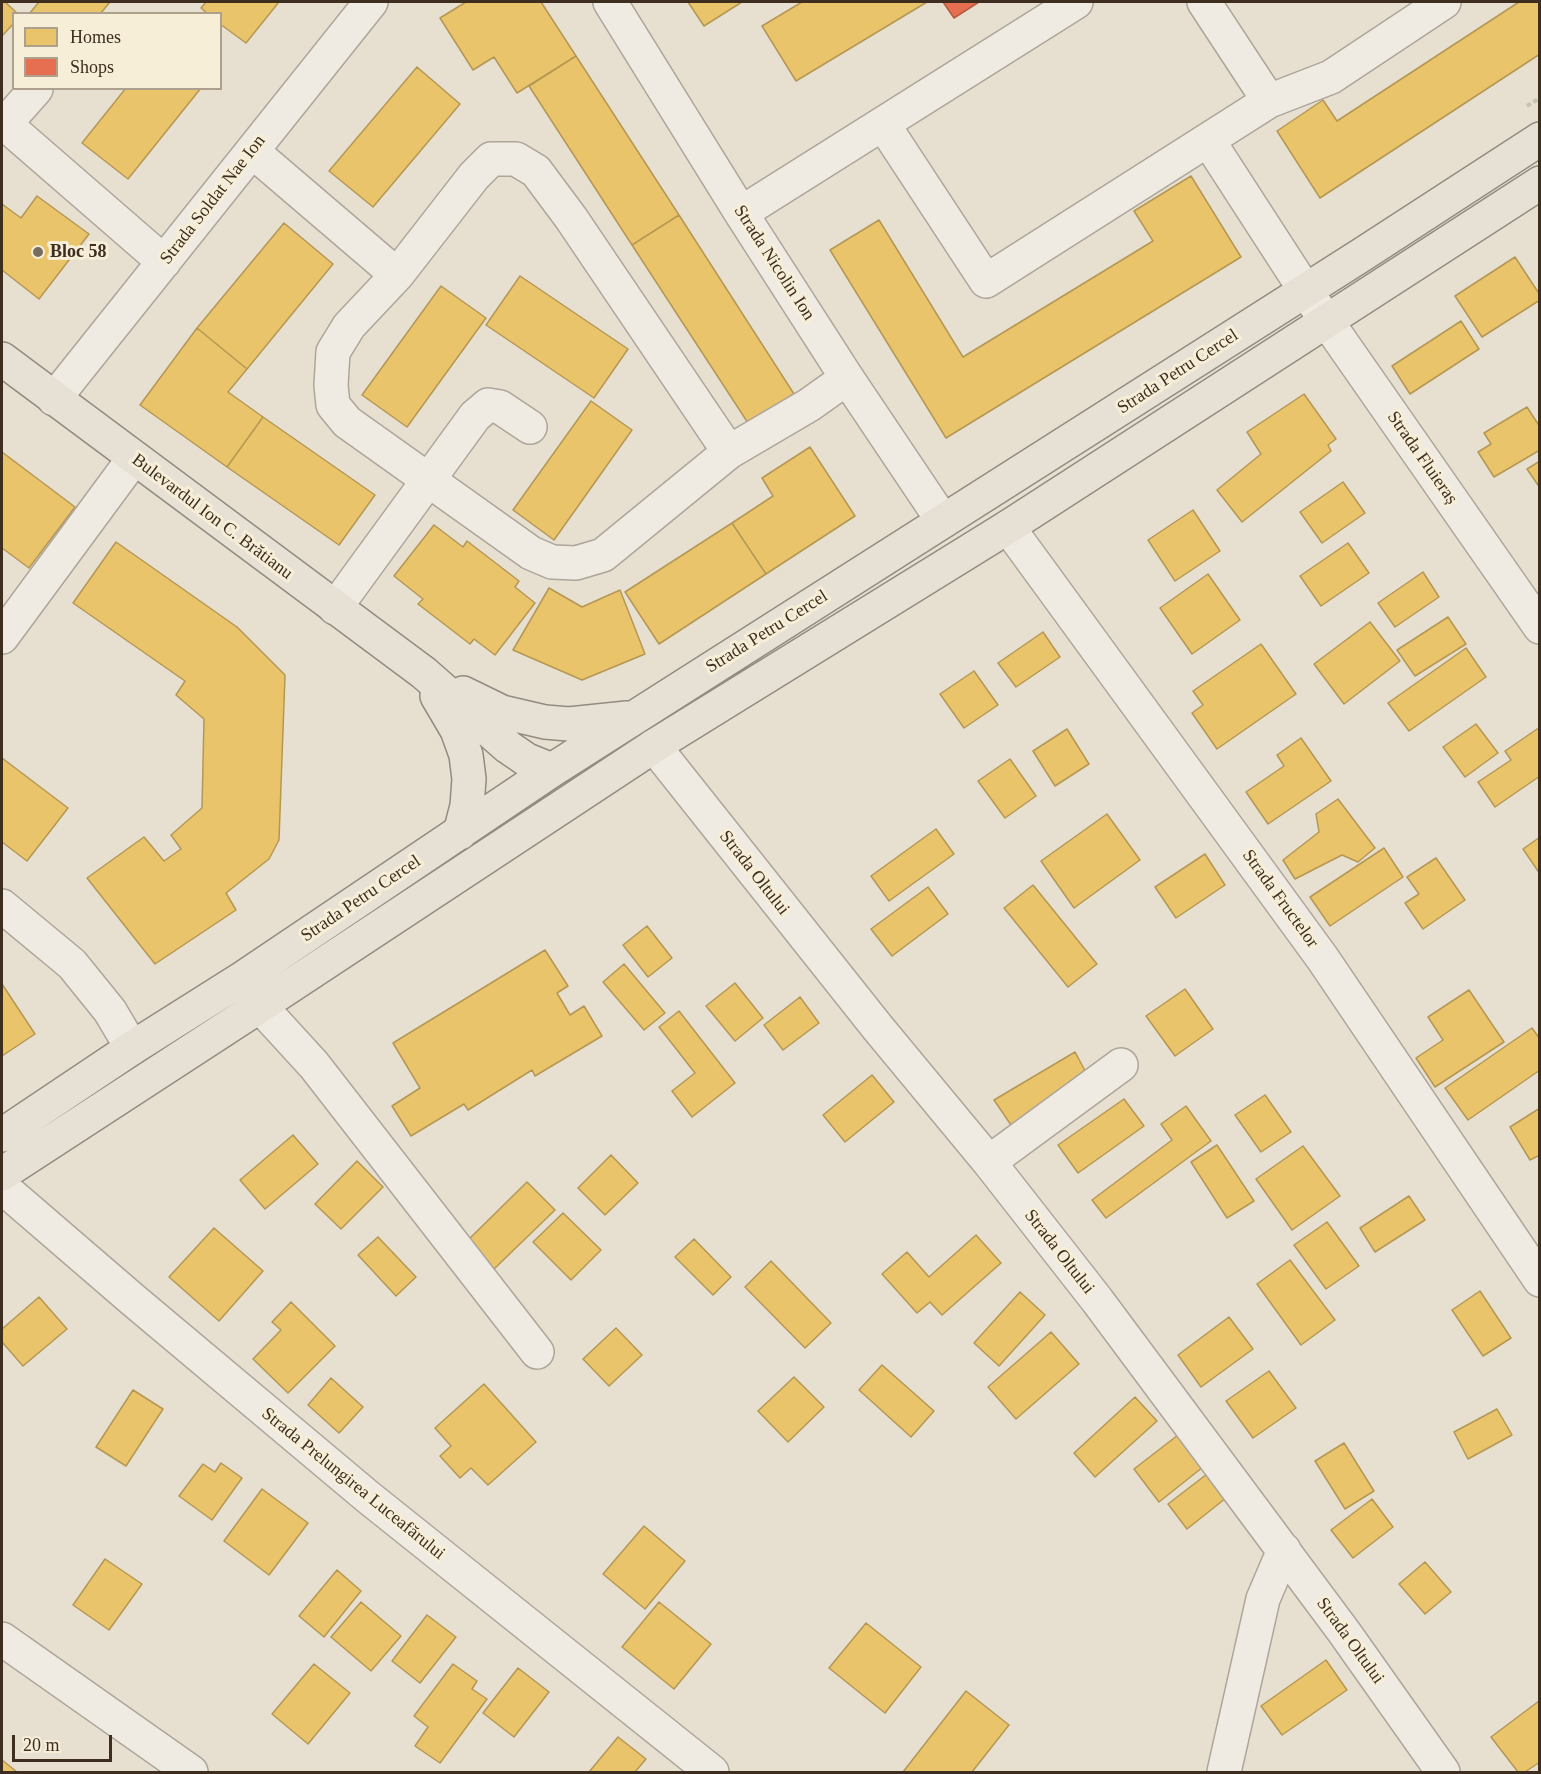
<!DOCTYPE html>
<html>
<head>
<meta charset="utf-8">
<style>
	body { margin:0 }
	#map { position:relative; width:1541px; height:1774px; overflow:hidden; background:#e7e0d1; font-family:Georgia,serif }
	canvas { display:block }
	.frame { position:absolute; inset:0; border:3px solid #3d2e20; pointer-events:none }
	.legend { position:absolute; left:12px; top:12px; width:210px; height:78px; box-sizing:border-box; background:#f7eed8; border:2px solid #ada18e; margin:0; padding:8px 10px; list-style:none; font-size:18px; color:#3d2e20 }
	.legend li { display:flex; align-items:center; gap:12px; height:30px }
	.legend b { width:30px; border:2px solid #ada18e }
	.scale { position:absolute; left:12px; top:1735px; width:100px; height:27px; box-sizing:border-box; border:3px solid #3d2e20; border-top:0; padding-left:8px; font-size:18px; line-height:21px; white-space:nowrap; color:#3d2e20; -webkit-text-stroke:4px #f7eed8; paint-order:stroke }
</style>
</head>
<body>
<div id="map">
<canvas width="1541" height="1774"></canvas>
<div class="frame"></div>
<ul class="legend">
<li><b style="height:16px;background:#e9c46a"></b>Homes</li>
<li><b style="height:16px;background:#e76f51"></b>Shops</li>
</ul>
<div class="scale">20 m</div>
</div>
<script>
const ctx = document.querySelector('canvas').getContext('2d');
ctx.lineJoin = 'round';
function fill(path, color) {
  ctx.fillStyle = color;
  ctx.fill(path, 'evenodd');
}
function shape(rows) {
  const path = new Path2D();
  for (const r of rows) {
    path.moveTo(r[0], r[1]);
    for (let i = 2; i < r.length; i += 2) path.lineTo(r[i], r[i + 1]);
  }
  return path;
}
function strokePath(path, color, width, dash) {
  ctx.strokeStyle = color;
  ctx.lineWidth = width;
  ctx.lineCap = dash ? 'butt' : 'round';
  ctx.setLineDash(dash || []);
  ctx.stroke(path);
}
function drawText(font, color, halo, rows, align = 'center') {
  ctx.font = font + ' Georgia,serif';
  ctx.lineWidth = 6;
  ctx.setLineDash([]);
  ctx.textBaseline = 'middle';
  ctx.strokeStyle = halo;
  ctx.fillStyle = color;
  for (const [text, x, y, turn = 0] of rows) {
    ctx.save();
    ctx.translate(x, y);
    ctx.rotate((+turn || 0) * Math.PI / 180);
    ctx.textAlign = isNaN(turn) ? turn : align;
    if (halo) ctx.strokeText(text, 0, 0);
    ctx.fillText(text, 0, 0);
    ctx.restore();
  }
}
const homes = shape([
	[2,2,5,2,18,14,14,14,14,23,2,36,2,2],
	[39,2,110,2,100,14,29,14,39,2],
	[206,2,279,2,246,43,220,24,220,14,208,14,201,8,206,2],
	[466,2,541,2,576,56,517,93,494,57,473,70,440,18,466,2],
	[688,2,742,2,704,26,688,2],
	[802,2,927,2,796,81,762,26,802,2],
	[1519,2,1540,2,1540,54,1320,198,1277,131,1323,100,1337,121,1519,2],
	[576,56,679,215,632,245,529,86,576,56],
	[417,67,460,104,373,207,329,171,417,67],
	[126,88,201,88,128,179,82,143,126,88],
	[1191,176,1241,257,946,438,830,250,879,220,963,357,1153,241,1134,211,1191,176],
	[37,196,89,234,39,299,2,270,2,204,21,218,37,196],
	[679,215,794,394,748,423,632,245,679,215],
	[284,223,333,264,247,369,197,328,284,223],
	[1515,257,1540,295,1540,300,1482,337,1455,296,1515,257],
	[520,276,628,349,594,398,486,325,520,276],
	[441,286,486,318,407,427,362,395,441,286],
	[1461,321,1479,349,1410,394,1392,366,1461,321],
	[197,328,247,369,228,392,263,417,227,467,140,405,197,328],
	[1304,394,1336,439,1328,445,1331,451,1242,522,1217,490,1261,454,1247,432,1304,394],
	[591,401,632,430,554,540,513,510,591,401],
	[1527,407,1540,427,1540,450,1494,477,1478,452,1491,444,1484,433,1527,407],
	[263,417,375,495,339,545,227,467,263,417],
	[810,447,855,516,766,574,732,523,773,496,762,478,810,447],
	[2,452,75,507,29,568,2,548,2,452],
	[1540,461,1540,488,1527,469,1540,461],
	[1343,482,1365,513,1322,543,1300,512,1343,482],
	[1193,510,1220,551,1175,581,1148,540,1193,510],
	[732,523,766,574,659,644,625,592,732,523],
	[434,525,463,547,467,541,519,581,515,587,535,603,495,655,474,639,470,644,418,604,423,599,394,576,434,525],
	[116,542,237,627,285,675,279,840,269,859,226,893,236,910,155,964,87,878,144,837,164,861,181,849,171,835,202,808,204,719,176,695,185,681,73,603,116,542],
	[1348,543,1369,573,1321,606,1300,576,1348,543],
	[1423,572,1439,597,1395,627,1378,603,1423,572],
	[1208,574,1240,620,1192,654,1160,608,1208,574],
	[549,588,582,607,620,590,645,654,582,680,513,650,549,588],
	[1448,617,1466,644,1415,676,1397,650,1448,617],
	[1370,622,1400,661,1344,704,1314,664,1370,622],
	[1043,632,1060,657,1016,687,998,663,1043,632],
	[1261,644,1296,694,1217,749,1192,713,1203,705,1193,691,1261,644],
	[1466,648,1486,677,1409,731,1388,703,1466,648],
	[974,671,998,705,964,728,940,694,974,671],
	[1476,724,1498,753,1465,777,1443,747,1476,724],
	[1540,727,1540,776,1495,807,1478,782,1511,760,1505,751,1540,727],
	[1067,729,1089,764,1055,786,1033,751,1067,729],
	[1301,738,1331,781,1268,824,1246,792,1284,766,1277,755,1301,738],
	[2,758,68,808,27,861,2,842,2,758],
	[1010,759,1036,796,1005,818,978,781,1010,759],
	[1338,799,1375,848,1358,862,1342,855,1295,879,1283,860,1319,832,1316,814,1338,799],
	[1107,814,1140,860,1074,908,1041,861,1107,814],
	[936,829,954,854,889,901,871,876,936,829],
	[1540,837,1540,874,1523,849,1540,837],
	[1384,848,1403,877,1330,926,1310,897,1384,848],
	[1205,854,1225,885,1176,918,1155,887,1205,854],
	[1436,858,1465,900,1423,929,1405,903,1419,894,1407,877,1436,858],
	[1033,885,1097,964,1068,987,1004,908,1033,885],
	[928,887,948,914,892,956,871,929,928,887],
	[647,926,672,958,648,977,623,945,647,926],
	[545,950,568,986,557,993,570,1015,584,1006,602,1036,535,1076,532,1070,468,1110,464,1104,411,1136,392,1106,420,1088,393,1043,545,950],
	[624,964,665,1013,644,1030,603,982,624,964],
	[735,983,763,1018,735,1041,706,1006,735,983],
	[2,984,35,1034,2,1056,2,984],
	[1185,989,1213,1029,1175,1056,1146,1016,1185,989],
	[1469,990,1504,1042,1435,1087,1416,1058,1443,1040,1428,1017,1469,990],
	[800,997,819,1023,783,1050,764,1025,800,997],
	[679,1011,735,1083,692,1117,672,1091,695,1073,659,1027,679,1011],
	[1532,1028,1540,1039,1540,1070,1468,1120,1445,1088,1532,1028],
	[1075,1052,1089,1078,1011,1125,994,1100,1075,1052],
	[872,1075,894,1102,845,1142,823,1115,872,1075],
	[1265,1095,1291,1132,1261,1152,1235,1115,1265,1095],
	[1124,1099,1144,1126,1078,1173,1058,1145,1124,1099],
	[1186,1106,1211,1141,1106,1218,1092,1200,1172,1140,1161,1124,1186,1106],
	[1540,1108,1540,1155,1530,1160,1510,1127,1540,1108],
	[293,1135,318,1164,265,1209,240,1180,293,1135],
	[1217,1145,1254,1201,1227,1218,1191,1162,1217,1145],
	[1303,1146,1340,1196,1292,1230,1256,1179,1303,1146],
	[611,1155,638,1183,605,1215,578,1188,611,1155],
	[357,1161,383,1187,341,1229,315,1204,357,1161],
	[527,1182,555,1210,493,1270,466,1242,527,1182],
	[1409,1196,1425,1220,1375,1252,1360,1228,1409,1196],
	[563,1213,601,1250,571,1280,533,1242,563,1213],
	[1327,1222,1359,1266,1326,1289,1294,1245,1327,1222],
	[214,1228,263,1271,219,1321,169,1277,214,1228],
	[976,1235,1001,1263,942,1315,930,1302,917,1313,882,1274,907,1252,929,1277,976,1235],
	[378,1237,416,1277,396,1296,358,1255,378,1237],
	[694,1239,731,1277,713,1295,675,1257,694,1239],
	[1290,1260,1335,1320,1301,1345,1257,1284,1290,1260],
	[771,1261,831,1323,805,1348,745,1287,771,1261],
	[1480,1291,1511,1338,1483,1356,1452,1310,1480,1291],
	[1020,1292,1045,1315,999,1366,974,1343,1020,1292],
	[39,1297,67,1329,23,1366,2,1342,2,1329,39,1297],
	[291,1302,335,1346,288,1393,253,1359,281,1330,272,1322,291,1302],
	[1229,1317,1253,1349,1201,1387,1178,1355,1229,1317],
	[616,1328,642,1355,609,1386,583,1359,616,1328],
	[1051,1332,1079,1364,1016,1419,988,1387,1051,1332],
	[882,1365,934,1411,911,1437,859,1390,882,1365],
	[1269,1371,1296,1408,1253,1438,1226,1401,1269,1371],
	[794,1377,824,1407,788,1442,758,1411,794,1377],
	[331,1378,363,1407,339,1433,308,1405,331,1378],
	[484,1384,536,1442,488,1485,471,1468,460,1478,440,1456,451,1446,435,1428,484,1384],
	[133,1390,163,1409,126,1466,96,1447,133,1390],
	[1135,1397,1157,1421,1095,1477,1074,1453,1135,1397],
	[1497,1409,1512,1435,1468,1459,1454,1432,1497,1409],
	[1178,1435,1203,1467,1159,1502,1134,1469,1178,1435],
	[1344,1443,1374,1491,1345,1509,1315,1461,1344,1443],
	[221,1463,242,1478,212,1520,179,1496,203,1464,215,1472,221,1463],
	[1207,1474,1226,1498,1187,1529,1168,1504,1207,1474],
	[262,1489,308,1523,269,1575,224,1541,262,1489],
	[1372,1499,1393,1527,1353,1558,1331,1530,1372,1499],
	[644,1526,685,1561,645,1609,603,1574,644,1526],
	[105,1559,142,1584,109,1630,73,1605,105,1559],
	[1425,1562,1451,1592,1425,1614,1399,1584,1425,1562],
	[337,1570,361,1591,324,1637,299,1616,337,1570],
	[361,1602,401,1636,371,1671,331,1637,361,1602],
	[659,1602,711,1644,674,1689,622,1647,659,1602],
	[427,1615,456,1637,420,1683,392,1661,427,1615],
	[866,1623,921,1667,885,1713,829,1668,866,1623],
	[1326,1660,1347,1690,1282,1735,1261,1706,1326,1660],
	[314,1664,350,1693,308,1744,272,1714,314,1664],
	[453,1664,477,1681,472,1689,487,1699,440,1763,415,1746,428,1727,414,1716,453,1664],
	[518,1668,549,1692,514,1737,483,1713,518,1668],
	[966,1691,1009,1725,972,1772,903,1772,966,1691],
	[1539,1701,1540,1762,1525,1772,1518,1772,1491,1737,1539,1701],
	[618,1737,646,1759,635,1772,589,1772,618,1737],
	[2,1760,17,1772,2,1772,2,1760]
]);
const shops = shape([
	[943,2,979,2,954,18,943,2]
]);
const path = shape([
	[1527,106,1540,98]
]);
const minor = shape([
	[610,2,741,213,847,378,943,521],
	[1204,2,1269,101],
	[36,89,5,124,164,262],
	[883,124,986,281,1269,101,1331,77,1444,2],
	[1208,140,1305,290,1540,627],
	[252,151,397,275],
	[741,213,1076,2],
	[54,399,371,2],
	[729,452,571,218,536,171,516,159,491,159,474,176,397,275,349,326,333,352,331,385,333,405,347,422,531,553,552,562,576,563,603,555,729,452,809,405,847,378],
	[1008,527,1323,959,1540,1280],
	[335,608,475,416,488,405,500,407,530,427],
	[2,637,134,458],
	[654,746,878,1028,989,1162,1097,1300,1344,1632,1443,1772],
	[2,906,72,964,110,1011,132,1048],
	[260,1006,314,1065,537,1352],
	[989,1162,1121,1065],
	[2,1187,132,1299,368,1497,712,1772],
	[2,1639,191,1772],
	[1224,1772,1263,1599,1284,1550]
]);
const major = shape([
	[2,359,424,673,508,747,527,760,552,770],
	[463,693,502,712,545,722,569,724,627,718],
	[437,696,457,730,466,755,469,779,467,806,460,833],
	[2,1135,132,1048,243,978,552,770,1363,254,1540,139],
	[2,1174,260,1006,654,746,1008,527,1540,183]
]);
const markers = [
	[38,252,6,"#786c5e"]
];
const streetNames = [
	["Strada Soldat Nae Ion",213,200,-52],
	["Strada Nicolin Ion",774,263,57],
	["Strada Petru Cercel",1178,372,-33],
	["Strada Fluieraș",1422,458,55],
	["Bulevardul Ion C. Brătianu",212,517,37],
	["Strada Petru Cercel",767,632,-32],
	["Strada Oltului",754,873,52],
	["Strada Petru Cercel",361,899,-34],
	["Strada Fructelor",1280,899,54],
	["Strada Oltului",1059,1252,52],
	["Strada Prelungirea Luceafărului",353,1484,39],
	["Strada Oltului",1350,1641,54]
];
const poiNames = [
	["Bloc 58",50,252]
];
fill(homes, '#e9c46a');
strokePath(homes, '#b59754', 1.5);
fill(shops, '#e76f51');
strokePath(shops, '#b45c42', 1.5);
strokePath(minor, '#ada599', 36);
strokePath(major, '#928b80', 36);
strokePath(path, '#c8c2b9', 4, [4.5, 3]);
strokePath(minor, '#efebe3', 33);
strokePath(major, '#e6e1d4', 33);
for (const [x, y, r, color] of markers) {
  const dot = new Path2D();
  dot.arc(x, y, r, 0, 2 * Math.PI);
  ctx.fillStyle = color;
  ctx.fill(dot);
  strokePath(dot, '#f7eed8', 2);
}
drawText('18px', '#3d2e20', '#f7eed8', streetNames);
drawText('bold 18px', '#3d2e20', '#f7eed8', poiNames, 'left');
</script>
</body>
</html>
